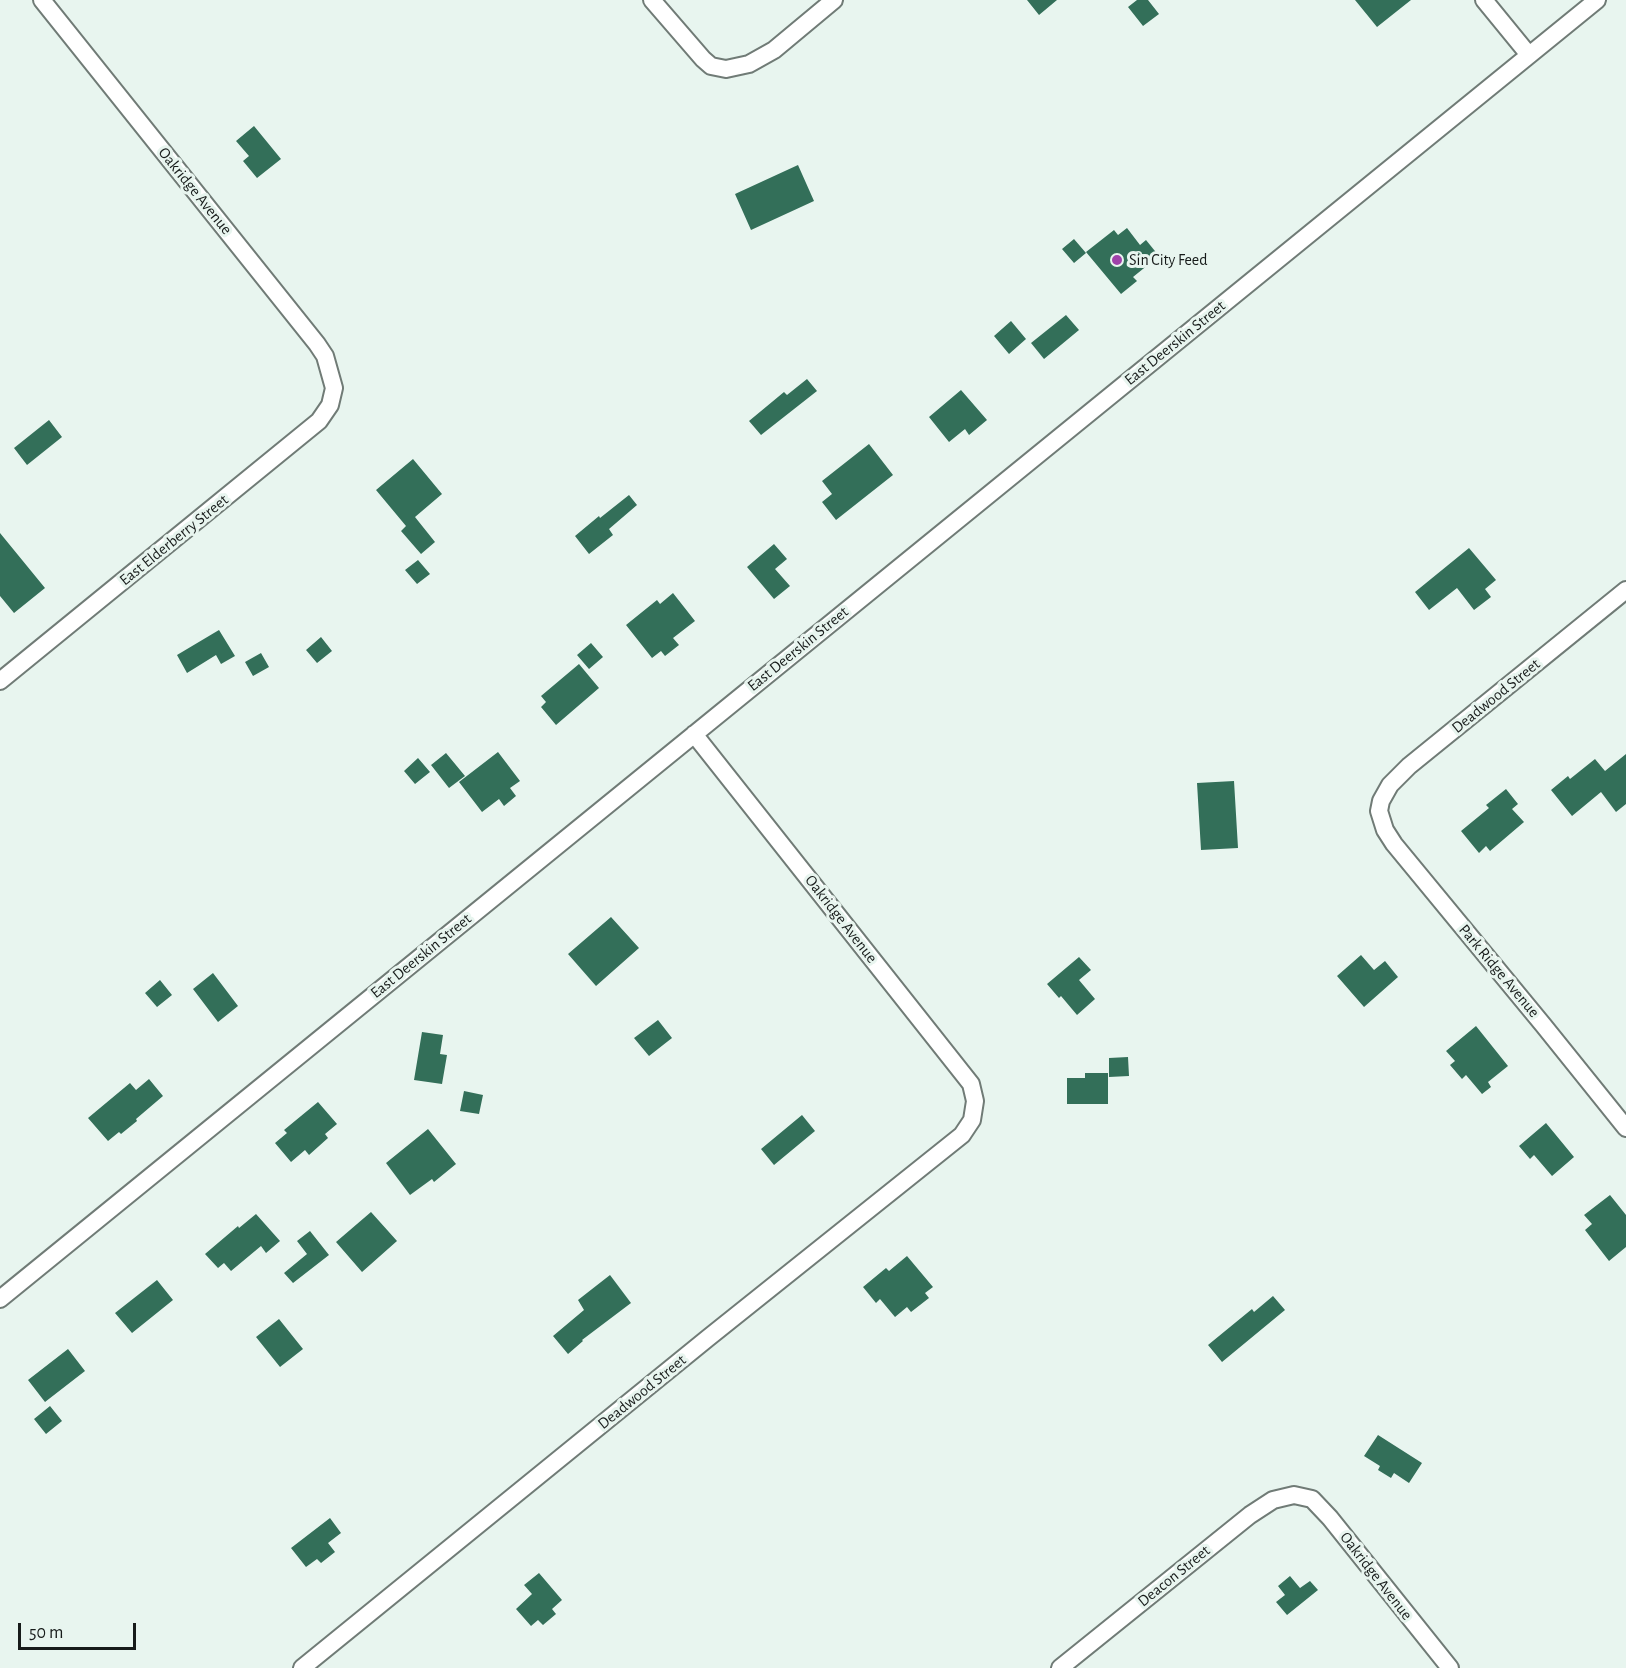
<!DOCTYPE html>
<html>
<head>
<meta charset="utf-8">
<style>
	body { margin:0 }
	#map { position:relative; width:1626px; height:1668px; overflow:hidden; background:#e8f5ef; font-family:"Alegreya Sans",sans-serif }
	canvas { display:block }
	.scale { position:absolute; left:18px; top:1623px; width:118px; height:27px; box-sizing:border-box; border:3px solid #171b1a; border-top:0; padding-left:8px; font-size:18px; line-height:21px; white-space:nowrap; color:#171b1a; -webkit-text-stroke:4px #e8f5ef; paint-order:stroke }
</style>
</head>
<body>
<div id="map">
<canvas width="1626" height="1668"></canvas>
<div class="scale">50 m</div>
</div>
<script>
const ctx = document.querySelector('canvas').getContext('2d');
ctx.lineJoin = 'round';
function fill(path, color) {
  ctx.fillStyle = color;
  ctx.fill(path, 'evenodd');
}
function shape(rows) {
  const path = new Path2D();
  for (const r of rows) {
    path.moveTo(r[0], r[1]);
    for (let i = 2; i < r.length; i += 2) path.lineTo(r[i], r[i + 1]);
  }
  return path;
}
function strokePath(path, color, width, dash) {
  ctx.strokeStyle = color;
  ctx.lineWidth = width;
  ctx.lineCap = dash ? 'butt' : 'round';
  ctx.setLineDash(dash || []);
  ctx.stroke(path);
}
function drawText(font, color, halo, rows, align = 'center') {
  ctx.font = font + ' "Alegreya Sans",sans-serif';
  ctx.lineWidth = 6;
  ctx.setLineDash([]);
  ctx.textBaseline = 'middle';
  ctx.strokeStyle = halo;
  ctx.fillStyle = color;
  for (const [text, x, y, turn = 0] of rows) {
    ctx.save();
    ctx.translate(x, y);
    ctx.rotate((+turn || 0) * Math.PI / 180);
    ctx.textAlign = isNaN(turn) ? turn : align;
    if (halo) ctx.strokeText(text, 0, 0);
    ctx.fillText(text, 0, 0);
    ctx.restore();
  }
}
const building = shape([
	[1027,0,1057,0,1039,15],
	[1137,0,1148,0,1159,14,1143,26,1128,7],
	[1355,0,1411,0,1377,27],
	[254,126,281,159,257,178,243,161,249,156,236,141],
	[798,165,814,201,751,230,735,194],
	[1127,228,1140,245,1146,240,1159,256,1133,277,1137,281,1121,294,1086,252,1114,230,1118,235],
	[1074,239,1086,253,1074,263,1062,249],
	[1066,315,1079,330,1044,359,1031,343],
	[1011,321,1026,339,1009,354,994,336],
	[807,379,817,391,761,435,749,421,784,392,787,395],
	[961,390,987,420,969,435,965,429,949,442,929,417],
	[49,420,62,437,27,465,14,448],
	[869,444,893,475,836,520,822,502,832,494,822,481],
	[413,459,442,494,415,517,435,542,421,554,401,531,406,526,376,490],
	[629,495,637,505,609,529,613,535,589,554,575,536,599,516,600,518],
	[0,533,45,588,14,613,0,596],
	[774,544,787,559,775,569,790,586,774,599,747,567],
	[1469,548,1496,580,1485,589,1491,597,1474,610,1457,588,1429,610,1415,592],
	[418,560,430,574,417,584,405,570],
	[673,593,695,621,673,638,679,645,665,656,661,651,652,658,626,625,657,600,660,604],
	[219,630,235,656,221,664,216,655,187,673,177,655],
	[321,637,332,651,317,663,306,650],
	[591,643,603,657,589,669,577,655],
	[261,653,269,667,253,676,245,662],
	[579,664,599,688,556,725,541,707,546,702,541,696],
	[498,752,520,781,510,788,516,796,504,806,499,799,482,812,459,782],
	[446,753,465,776,449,788,431,765],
	[1626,754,1626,804,1616,812,1601,792,1572,816,1551,790,1568,776,1570,779,1595,759,1605,771],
	[418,758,430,772,415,784,404,771],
	[1234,781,1238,848,1201,850,1197,783],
	[1506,789,1518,804,1512,809,1524,822,1490,851,1486,846,1479,853,1461,831,1489,808,1486,805],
	[611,917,639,948,596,986,568,954],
	[1361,955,1374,970,1385,961,1398,977,1364,1007,1337,976],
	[1079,957,1091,970,1079,980,1095,999,1077,1015,1061,996,1059,998,1047,984],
	[213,973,238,1006,218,1022,193,989],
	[160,980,172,995,157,1007,145,993],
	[658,1020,672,1038,649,1056,634,1038],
	[1476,1026,1508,1066,1488,1082,1491,1087,1482,1094,1466,1075,1462,1079,1450,1065,1455,1061,1446,1051],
	[422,1032,443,1035,440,1054,447,1055,442,1084,414,1080],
	[1128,1057,1129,1076,1109,1077,1109,1058],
	[1085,1073,1108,1073,1108,1104,1067,1104,1067,1078,1085,1078],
	[149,1079,163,1096,136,1119,137,1121,121,1134,119,1132,108,1141,88,1118,130,1083,136,1090],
	[464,1091,483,1095,479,1114,460,1111],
	[318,1102,337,1124,325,1134,328,1138,309,1155,305,1150,291,1162,275,1143,287,1133,284,1130],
	[802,1115,815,1131,774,1165,761,1149],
	[1546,1123,1574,1157,1552,1176,1534,1155,1530,1159,1519,1146],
	[428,1129,456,1164,434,1182,432,1179,410,1195,386,1163],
	[1610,1195,1626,1215,1626,1247,1609,1261,1585,1230,1592,1224,1584,1215],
	[371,1212,397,1241,362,1272,336,1242],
	[256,1214,280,1241,266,1253,261,1246,231,1271,224,1263,218,1268,205,1254,238,1226,239,1228],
	[310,1231,329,1255,293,1283,284,1273,307,1254,297,1241],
	[907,1256,933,1287,925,1293,929,1298,911,1312,907,1307,895,1317,880,1299,876,1303,863,1287,886,1268,889,1271],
	[610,1275,631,1303,582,1340,583,1341,568,1354,553,1336,584,1310,578,1300],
	[157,1280,173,1300,132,1333,115,1313],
	[1273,1296,1285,1310,1222,1362,1208,1345,1252,1309,1254,1312],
	[279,1319,303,1349,280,1367,256,1337],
	[68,1349,85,1371,45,1402,28,1380],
	[50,1406,62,1421,46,1434,34,1419],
	[1378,1435,1422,1463,1409,1483,1394,1473,1391,1478,1378,1470,1380,1466,1364,1456],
	[330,1518,341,1533,328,1543,335,1552,321,1563,317,1559,306,1567,291,1548],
	[539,1573,562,1600,552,1609,556,1614,543,1625,538,1620,531,1626,516,1609,532,1594,524,1585],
	[1290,1576,1300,1588,1310,1581,1318,1590,1287,1615,1276,1602,1285,1595,1278,1586]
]);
const street = shape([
	[652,0,703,59,711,66,726,69,749,64,774,50,834,0],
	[1484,0,1529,55],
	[1626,590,1409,766,1390,785,1381,801,1379,811,1385,830,1394,844,1544,1026,1626,1128],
	[0,681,319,421,330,405,334,388,325,356,317,344,42,0],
	[0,1299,1597,0],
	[302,1668,708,1338,962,1135,972,1120,975,1101,971,1084,694,734],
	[1060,1668,1250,1515,1273,1500,1294,1495,1312,1499,1330,1518,1450,1668]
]);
const markers = [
	[1117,260,6,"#9f41aa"]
];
const streetNames = [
	["Oakridge Avenue",195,191,51],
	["East Deerskin Street",1175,343,-39],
	["East Elderberry Street",174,540,-39],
	["East Deerskin Street",798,649,-39],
	["Deadwood Street",1496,696,-39],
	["Oakridge Avenue",841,919,52],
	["East Deerskin Street",421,956,-39],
	["Park Ridge Avenue",1499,971,50],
	["Deadwood Street",642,1392,-39],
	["Deacon Street",1174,1576,-39],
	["Oakridge Avenue",1376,1576,52]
];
const poiNames = [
	["Sin City Feed",1129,260]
];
fill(building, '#336f59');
strokePath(street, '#707b76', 20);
strokePath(street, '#fff', 16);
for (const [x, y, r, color] of markers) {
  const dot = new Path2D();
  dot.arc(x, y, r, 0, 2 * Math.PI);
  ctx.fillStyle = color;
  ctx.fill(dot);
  strokePath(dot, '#e8f5ef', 2);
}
drawText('16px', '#171b1a', '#e8f5ef', streetNames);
drawText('16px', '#171b1a', '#e8f5ef', poiNames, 'left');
</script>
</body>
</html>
